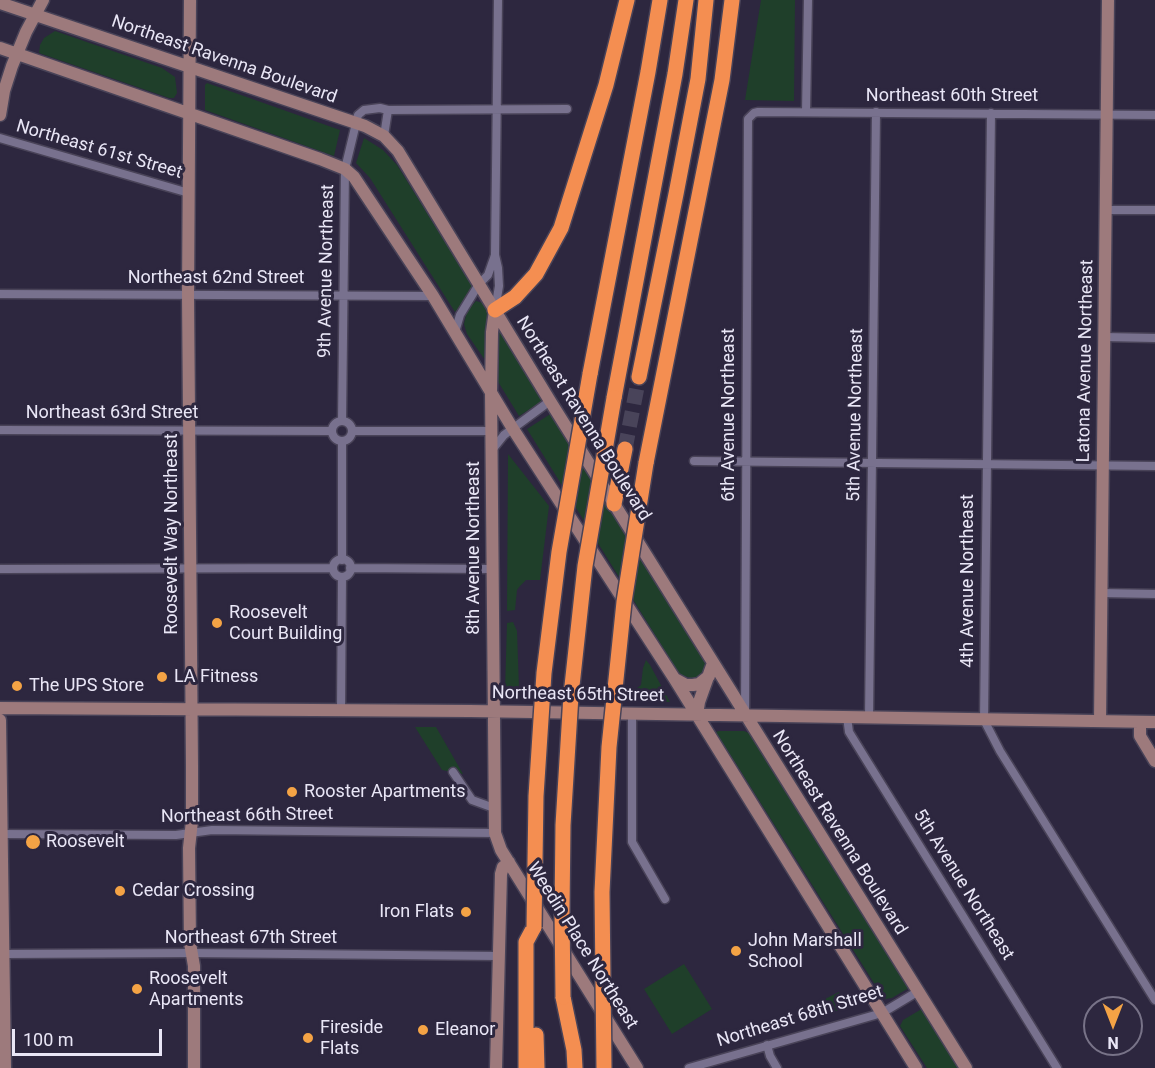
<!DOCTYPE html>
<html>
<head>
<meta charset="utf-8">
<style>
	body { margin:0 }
	#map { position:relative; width:1155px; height:1068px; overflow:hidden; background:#2d273f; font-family:Roboto,sans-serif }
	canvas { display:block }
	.north { position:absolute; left:1083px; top:996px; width:60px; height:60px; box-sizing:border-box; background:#2d273f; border:2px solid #787388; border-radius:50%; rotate:180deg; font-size:16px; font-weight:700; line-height:24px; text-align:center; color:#e9e6f6 }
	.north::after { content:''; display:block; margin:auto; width:21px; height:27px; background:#f4a345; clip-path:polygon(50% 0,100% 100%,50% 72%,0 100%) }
	.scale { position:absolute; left:12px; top:1029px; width:150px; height:27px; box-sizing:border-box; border:3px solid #e9e6f6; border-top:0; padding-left:8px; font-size:18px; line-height:21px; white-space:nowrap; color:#e9e6f6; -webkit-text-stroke:4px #2d273f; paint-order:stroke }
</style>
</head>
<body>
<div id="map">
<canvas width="1155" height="1068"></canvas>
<div class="north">N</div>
<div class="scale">100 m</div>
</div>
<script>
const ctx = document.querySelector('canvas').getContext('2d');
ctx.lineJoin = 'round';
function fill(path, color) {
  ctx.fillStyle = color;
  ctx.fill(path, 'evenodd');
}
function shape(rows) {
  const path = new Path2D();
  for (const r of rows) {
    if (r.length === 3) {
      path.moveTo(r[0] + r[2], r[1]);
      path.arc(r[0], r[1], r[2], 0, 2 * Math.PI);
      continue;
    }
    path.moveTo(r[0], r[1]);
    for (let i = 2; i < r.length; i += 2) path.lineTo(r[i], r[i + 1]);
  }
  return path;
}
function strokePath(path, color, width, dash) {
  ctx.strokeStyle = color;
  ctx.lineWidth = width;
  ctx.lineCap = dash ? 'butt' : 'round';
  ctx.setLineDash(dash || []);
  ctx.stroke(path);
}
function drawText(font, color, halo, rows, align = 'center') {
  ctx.font = font + ' Roboto,sans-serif';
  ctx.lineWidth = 6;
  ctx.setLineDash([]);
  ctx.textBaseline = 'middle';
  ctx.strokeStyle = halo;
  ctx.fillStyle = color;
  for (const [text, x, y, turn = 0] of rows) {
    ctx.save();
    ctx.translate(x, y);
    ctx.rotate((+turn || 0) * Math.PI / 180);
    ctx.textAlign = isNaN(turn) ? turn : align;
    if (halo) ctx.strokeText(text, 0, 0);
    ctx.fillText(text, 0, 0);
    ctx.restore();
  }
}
const green = shape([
	[761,0,795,0,794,101,745,100],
	[55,31,162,68,175,77,177,93,174,98,169,98,39,53,40,45,44,38],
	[207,83,340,130,334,156,205,110,205,85],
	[364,138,383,150,397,165,473,287,472,292,455,312,370,178,356,163],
	[476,301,483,303,491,316,485,329,485,360,467,334,464,324,467,311],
	[499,330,544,400,519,416,497,380,496,336],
	[552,413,707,663,705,664,704,671,698,677,692,679,685,676,683,678,680,675,527,429],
	[508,454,549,506,540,580,526,580,520,586,517,590,515,610,507,611],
	[513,622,517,631,519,688,528,688,527,699,513,699,505,691,507,623],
	[646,660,650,665,670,702,637,701,632,695,633,691,641,685,643,668],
	[415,727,436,727,463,774,442,770],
	[719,731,744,731,753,735,910,985,907,989,892,998,884,999,716,732],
	[684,964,712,1009,672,1034,644,989],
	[839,992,849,1007,816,1017,821,1001],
	[925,1009,962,1068,927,1068,900,1026,903,1020,920,1010]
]);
const highwayTunnel = shape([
	[625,449,639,377]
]);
const street = shape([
	[806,112,808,0],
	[991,113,984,720,1000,751,1155,1000],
	[384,136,388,110],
	[0,138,189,193],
	[1105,210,1155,210],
	[0,294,433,296],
	[495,310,499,286,498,268,495,255,498,0],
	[455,332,460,315,479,284,488,275,495,255],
	[1104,337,1155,338],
	[342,421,345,169,358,115,364,110,380,108,388,110,567,109],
	[342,431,10],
	[0,430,332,431],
	[352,431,491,431],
	[492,450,504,435,550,401],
	[694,461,1155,466],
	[342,568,9],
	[342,560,342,441],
	[350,568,492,569],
	[0,569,333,568],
	[1101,593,1155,594],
	[341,710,342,577],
	[745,713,748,119,754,113,758,112,1155,115],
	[632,715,632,842,665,899],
	[847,717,849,732,1057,1068],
	[869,718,876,112],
	[453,772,472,800,494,808],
	[0,834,176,835,212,830,495,833],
	[4,954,192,953,499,956],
	[767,1045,770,1056,777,1068],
	[689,1068,882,1013,917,992]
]);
const secondary = shape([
	[190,0,188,295,192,766,192,821,189,848,190,943,194,966,194,1068],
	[0,3,365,126,384,136,398,151,550,401,966,1068],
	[0,48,320,159,345,169,354,177,433,296,513,429,674,678,916,1068],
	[0,115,4,91,12,66,26,32,43,0],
	[495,310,492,332,491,391,495,833,501,850,637,1068],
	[675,679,686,685,693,685,699,684,709,676],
	[0,708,470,711,1155,722],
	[697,715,699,702,713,663],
	[0,720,5,1068],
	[1100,721,1108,0],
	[1140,722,1140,736,1155,761],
	[496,1068,501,874,503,867,509,862]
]);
const highway = shape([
	[495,310,515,297,536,274,561,228,606,85,627,0],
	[590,374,648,72,660,0],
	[639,377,676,194,698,79,706,0],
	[614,398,675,74,686,0],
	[646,463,722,80,732,0],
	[614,504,625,449],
	[563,997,574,1050,575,1068],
	[536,1035,537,1068],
	[526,1068,526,942,534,927]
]);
const highwayBridge = shape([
	[534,927,536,796,544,673,559,552,590,374],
	[563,997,562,911,563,825,571,695,585,566,614,398],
	[604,1068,602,892,609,747,624,602,646,463]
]);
const markers = [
	[217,623,6,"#f4a345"],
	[162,677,6,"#f4a345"],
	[17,686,6,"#f4a345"],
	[292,792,6,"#f4a345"],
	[33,842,8,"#f4a345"],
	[120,891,6,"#f4a345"],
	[466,912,6,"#f4a345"],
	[736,951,6,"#f4a345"],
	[137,989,6,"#f4a345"],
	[423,1030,6,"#f4a345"],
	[308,1038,6,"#f4a345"]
];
const streetNames = [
	["Northeast Ravenna Boulevard",224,60,19],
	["Northeast 60th Street",952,96],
	["Northeast 61st Street",99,150,16],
	["9th Avenue Northeast",327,271,-89],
	["Northeast 62nd Street",216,278],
	["Latona Avenue Northeast",1086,361,-89],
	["Northeast 63rd Street",112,413],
	["6th Avenue Northeast",729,415,-90],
	["5th Avenue Northeast",856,415,-89],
	["Northeast Ravenna Boulevard",583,419,58],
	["Roosevelt Way Northeast",172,534,-90],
	["8th Avenue Northeast",474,548,-90],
	["4th Avenue Northeast",968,581,-90],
	["Northeast 65th Street",578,695,1],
	["Northeast 66th Street",247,816,-1],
	["Northeast Ravenna Boulevard",839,833,58],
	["5th Avenue Northeast",963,885,58],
	["Northeast 67th Street",251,938],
	["Weedin Place Northeast",582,946,58],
	["Northeast 68th Street",800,1017,-17]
];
const poiNames = [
	["Roosevelt",229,613],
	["Court Building",229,634],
	["LA Fitness",174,677],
	["The UPS Store",29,686],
	["Rooster Apartments",304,792],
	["Roosevelt",46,842],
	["Cedar Crossing",132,891],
	["Iron Flats",454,912,"right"],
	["John Marshall",748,941],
	["School",748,962],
	["Roosevelt",149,979],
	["Apartments",149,1000],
	["Fireside",320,1028],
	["Flats",320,1049],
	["Eleanor",435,1030]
];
fill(green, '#1f3f2a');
strokePath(highwayTunnel, '#49445a', 15, [15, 8]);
strokePath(street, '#494358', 11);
strokePath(secondary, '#494358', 15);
strokePath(highway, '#494358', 18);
strokePath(street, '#78718e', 8);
strokePath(secondary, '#9d7a7c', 12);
strokePath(highway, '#f48e51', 15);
strokePath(highwayBridge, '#494358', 18, []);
strokePath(highwayBridge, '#f48e51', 15);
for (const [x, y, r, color] of markers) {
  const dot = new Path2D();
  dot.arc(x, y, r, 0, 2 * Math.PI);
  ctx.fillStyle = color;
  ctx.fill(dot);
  strokePath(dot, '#2d273f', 2);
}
drawText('18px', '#e9e6f6', '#2d273f', streetNames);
drawText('18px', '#e9e6f6', '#2d273f', poiNames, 'left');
</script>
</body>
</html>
